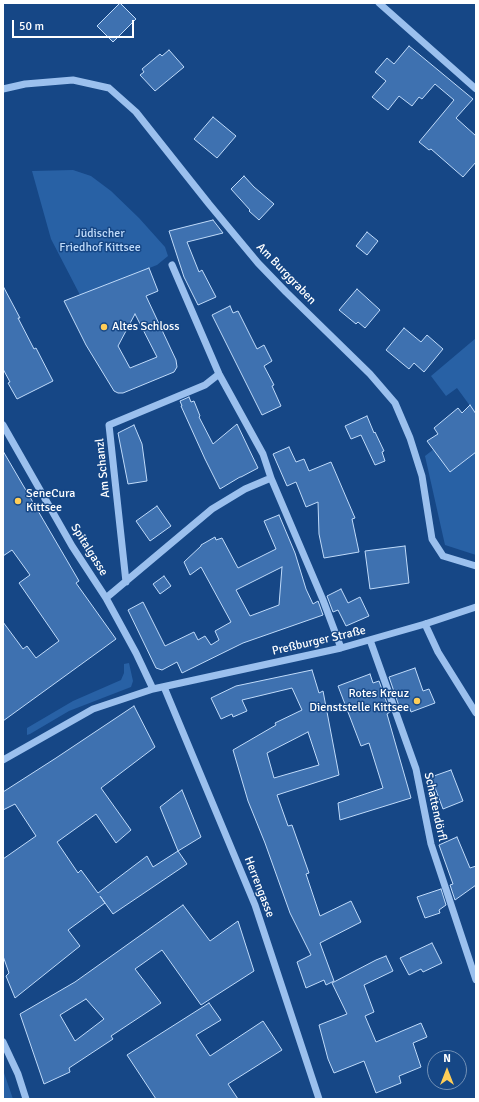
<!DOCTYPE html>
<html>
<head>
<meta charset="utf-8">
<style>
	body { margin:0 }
	#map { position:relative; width:479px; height:1102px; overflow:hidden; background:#164786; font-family:Signika,sans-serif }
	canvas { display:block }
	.frame { position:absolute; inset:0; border:4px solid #fff; pointer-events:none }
	.north { position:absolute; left:427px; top:1050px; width:40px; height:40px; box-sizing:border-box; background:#164786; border:1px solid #7391b6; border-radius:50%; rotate:0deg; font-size:11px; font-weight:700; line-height:16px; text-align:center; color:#fff }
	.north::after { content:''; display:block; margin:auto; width:14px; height:18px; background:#ffce58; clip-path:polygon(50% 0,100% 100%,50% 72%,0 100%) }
	.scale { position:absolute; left:12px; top:20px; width:122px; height:18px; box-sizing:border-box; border:2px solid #fff; border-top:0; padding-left:5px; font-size:12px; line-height:14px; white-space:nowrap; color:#fff; -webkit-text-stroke:3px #164786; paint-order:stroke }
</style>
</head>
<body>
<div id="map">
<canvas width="479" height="1102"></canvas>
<div class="frame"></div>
<div class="north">N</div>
<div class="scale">50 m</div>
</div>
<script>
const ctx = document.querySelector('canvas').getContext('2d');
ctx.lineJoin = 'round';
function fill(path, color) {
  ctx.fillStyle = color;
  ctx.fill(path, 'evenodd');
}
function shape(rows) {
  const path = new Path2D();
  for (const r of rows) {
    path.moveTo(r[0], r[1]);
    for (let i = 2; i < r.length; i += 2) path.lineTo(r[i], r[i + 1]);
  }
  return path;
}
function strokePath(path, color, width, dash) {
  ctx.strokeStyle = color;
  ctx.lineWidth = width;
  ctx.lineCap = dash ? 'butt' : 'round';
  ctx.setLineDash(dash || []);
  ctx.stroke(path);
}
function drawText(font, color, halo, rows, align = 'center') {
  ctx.font = font + ' Signika,sans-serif';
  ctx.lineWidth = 3;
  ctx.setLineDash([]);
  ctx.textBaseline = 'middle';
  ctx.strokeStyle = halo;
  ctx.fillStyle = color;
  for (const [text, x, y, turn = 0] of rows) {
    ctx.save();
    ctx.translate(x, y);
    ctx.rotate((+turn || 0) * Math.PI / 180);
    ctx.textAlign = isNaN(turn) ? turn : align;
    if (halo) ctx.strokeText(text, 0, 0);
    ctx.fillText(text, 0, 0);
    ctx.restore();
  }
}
const green = shape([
	[73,170,91,176,111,191,139,218,165,247,168,256,157,265,80,295,51,239,32,171],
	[476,338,476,414,457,388,446,396,431,376],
	[434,449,450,472,476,452,476,555,445,545,425,456],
	[129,663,133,681,131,687,69,711,30,734,27,735,27,728,73,701,121,680,124,673,124,664],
	[3,1070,13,1099,3,1099]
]);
const building = shape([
	[120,3,136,19,113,42,97,26,120,3],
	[409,46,473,99,456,118,476,136,476,162,463,177,431,149,429,150,419,142,454,100,435,84,422,99,419,97,412,106,399,96,388,110,372,97,386,81,375,72,387,58,394,64,409,46],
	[169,50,184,67,155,91,140,75,144,72,142,69,160,54,162,56,169,50],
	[213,117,236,136,217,158,194,139,213,117],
	[244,176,254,187,274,204,259,220,249,211,250,210,231,189,244,176],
	[213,220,223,233,187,242,199,272,202,270,216,297,198,305,184,277,169,231,213,220],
	[367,232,378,241,367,255,356,246,367,232],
	[149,268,158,291,146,296,176,360,177,367,174,372,123,393,118,393,114,391,86,345,64,301,149,268],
	[135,314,157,357,130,368,118,346,135,314],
	[3,286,20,318,18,318,34,349,36,348,53,381,17,399,8,383,10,382,3,369,3,286],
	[357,289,380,310,365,328,358,322,356,324,339,310,357,289],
	[230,306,233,313,238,311,257,349,264,345,272,361,264,366,274,385,272,386,281,406,262,415,212,315,230,306],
	[404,328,421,342,427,335,443,349,424,372,414,363,409,369,386,350,404,328],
	[189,397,191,402,194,401,200,416,199,417,213,444,237,424,258,468,241,477,240,477,220,489,205,459,181,406,182,406,180,401,189,397],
	[470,405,476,414,476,452,450,472,427,441,438,434,434,428,458,408,462,413,470,405],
	[367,416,374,433,375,432,384,451,382,452,385,461,375,465,361,435,351,439,345,426,367,416],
	[134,425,142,444,147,481,128,484,118,433,134,425],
	[289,447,296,462,304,459,309,471,331,462,355,518,352,519,359,552,324,558,319,534,318,502,306,507,296,482,287,486,273,454,289,447],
	[3,451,79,581,76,583,116,639,3,721,3,622,23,649,27,646,36,658,59,641,19,583,30,575,12,550,3,556,3,451],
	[157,506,171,526,150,541,136,521,157,506],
	[279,515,295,553,306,589,313,604,318,601,323,615,243,643,182,673,177,662,162,670,156,668,128,610,143,602,165,646,194,632,198,640,205,636,211,645,219,640,215,631,231,622,201,567,190,575,184,562,201,546,201,545,215,537,216,540,222,538,238,568,276,549,264,521,279,515],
	[282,567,279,605,250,616,236,590,282,567],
	[405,546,409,583,370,589,365,551,405,546],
	[164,576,171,586,160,594,153,584,164,576],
	[341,589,348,603,360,597,369,616,346,626,338,610,333,612,327,596,341,589],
	[415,668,423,691,429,689,435,703,411,712,409,706,400,709,389,677,415,668],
	[312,670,319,693,323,691,339,775,277,795,288,826,292,825,309,873,306,874,320,916,351,901,361,922,320,943,334,981,326,985,324,980,306,988,297,962,311,955,290,913,265,843,248,801,233,750,276,725,275,723,302,710,292,688,242,700,247,711,233,717,232,714,221,719,211,698,236,686,312,670],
	[308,732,319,765,274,778,267,753,308,732],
	[370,674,373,683,379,681,390,712,387,714,411,798,340,820,338,803,383,788,369,743,361,746,338,686,370,674],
	[134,706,155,747,101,788,131,830,116,843,96,814,57,842,78,873,81,870,98,893,147,856,153,867,178,851,187,864,113,914,100,896,105,903,68,930,80,946,15,998,6,976,9,973,3,956,3,859,36,836,15,804,3,810,3,792,56,758,134,706],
	[451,770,463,801,443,809,431,777,451,770],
	[182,790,201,837,178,851,160,807,182,790],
	[457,837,470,868,476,866,476,885,455,900,450,885,453,884,439,845,457,837],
	[441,889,446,905,439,910,440,913,425,918,417,897,441,889],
	[183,905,210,941,238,921,254,971,201,1005,162,950,135,969,161,1003,111,1036,113,1039,69,1068,70,1072,44,1084,20,1014,75,982,183,905],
	[86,999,104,1019,75,1041,60,1015,86,999],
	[432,943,442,963,423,972,421,969,409,975,400,958,432,943],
	[386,956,393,971,364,985,374,1012,365,1016,376,1042,421,1023,427,1037,413,1043,421,1067,399,1076,401,1083,376,1093,364,1061,334,1073,328,1059,319,1025,347,1014,332,983,376,960,386,956],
	[209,1003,221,1020,196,1035,210,1056,263,1021,282,1050,228,1084,238,1099,156,1099,127,1055,209,1003]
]);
const minor = shape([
	[379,3,476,89],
	[3,89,25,84,73,80,109,88,136,112,209,204,258,263,286,292,370,374,395,403,410,438,422,476,432,539,443,556,476,566],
	[172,265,219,374,263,454,271,478,323,600,341,648],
	[3,425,72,546,106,598,136,653,153,689],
	[126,582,109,425,205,385,219,374],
	[106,598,212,509,245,489,271,478],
	[425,624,438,652,476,713],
	[370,640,416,769,431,844,476,980],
	[164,687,255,905,319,1099],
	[3,760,93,709,153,689,341,648,425,624,476,607],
	[3,1042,18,1074,26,1099]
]);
const markers = [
	[104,327,4,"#ffce58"],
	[18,501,4,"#ffce58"],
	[417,701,4,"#ffce58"]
];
const parkNames = [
	["Jüdischer",100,234],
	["Friedhof Kittsee",100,248]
];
const streetNames = [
	["Am Burggraben",286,274,46],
	["Am Schanzl",103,468,-96],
	["Spitalgasse",89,550,58],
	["Preßburger Straße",319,641,-13],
	["Schattendörfl",435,807,78],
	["Herrengasse",259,887,69]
];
const poiNames = [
	["Altes Schloss",112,327],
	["SeneCura",26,494],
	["Kittsee",26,508],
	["Rotes Kreuz",409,694,"right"],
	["Dienststelle Kittsee",409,708,"right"]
];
fill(green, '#2861a5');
fill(building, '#3e71b0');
strokePath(building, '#c0dbfa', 1);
strokePath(minor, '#9bc0ee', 7);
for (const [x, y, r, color] of markers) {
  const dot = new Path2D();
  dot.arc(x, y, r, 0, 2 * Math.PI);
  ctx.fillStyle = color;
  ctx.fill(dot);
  strokePath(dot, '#164786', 1.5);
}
drawText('12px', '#c0dbfa', '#164786', parkNames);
drawText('12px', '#fff', '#164786', streetNames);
drawText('12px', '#fff', '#164786', poiNames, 'left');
</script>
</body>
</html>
